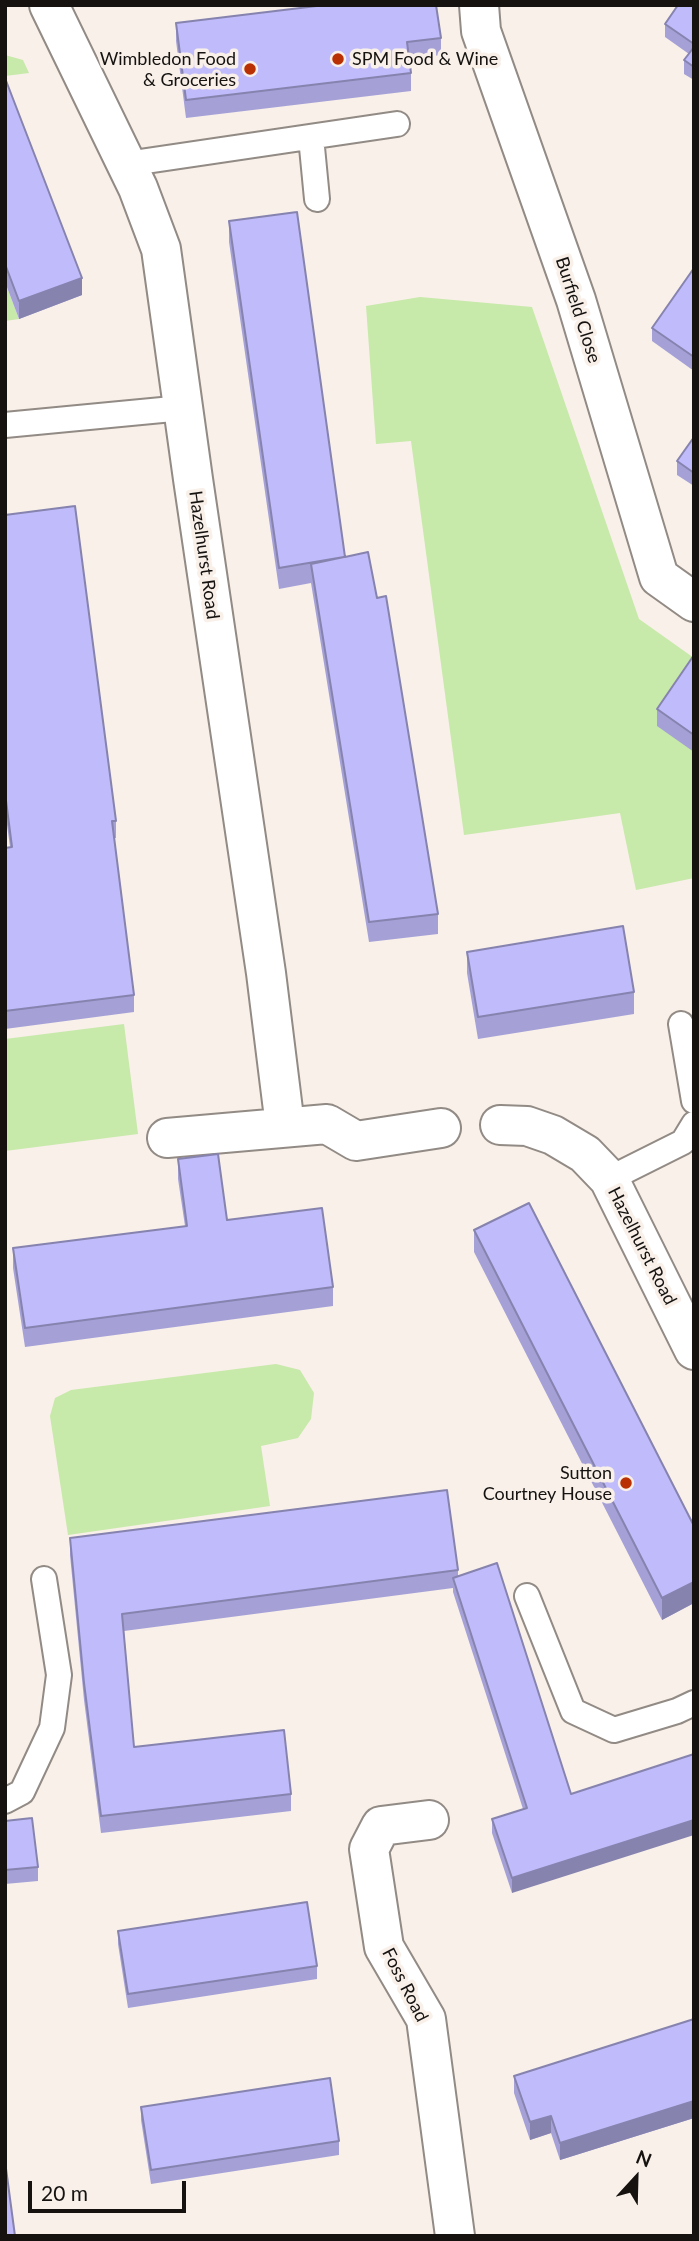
<!DOCTYPE html>
<html>
<head>
<meta charset="utf-8">
<style>
	body { margin:0 }
	#map { position:relative; width:699px; height:2241px; overflow:hidden; background:#f8f0e9; font-family:Lato,sans-serif }
	canvas { display:block }
	.frame { position:absolute; inset:0; border:7px solid #151210; pointer-events:none }
	.north { position:absolute; left:601px; top:2143px; width:70px; height:70px; -webkit-text-stroke:5px #f8f0e9; paint-order:stroke; rotate:22deg; font-size:19px; font-weight:700; line-height:28px; text-align:center; color:#151210 }
	.north::after { content:''; display:block; margin:auto; width:24px; height:32px; background:#151210; clip-path:polygon(50% 0,100% 100%,50% 72%,0 100%) }
	.scale { position:absolute; left:28px; top:2181px; width:158px; height:32px; box-sizing:border-box; border:4px solid #151210; border-top:0; padding-left:9px; font-size:21px; line-height:24px; white-space:nowrap; color:#151210; -webkit-text-stroke:5px #f8f0e9; paint-order:stroke }
</style>
</head>
<body>
<div id="map">
<canvas width="699" height="2241"></canvas>
<div class="frame"></div>
<div class="north">N</div>
<div class="scale">20 m</div>
</div>
<script>
const ctx = document.querySelector('canvas').getContext('2d');
ctx.lineJoin = 'round';
function fill(path, color) {
  ctx.fillStyle = color;
  ctx.fill(path, 'evenodd');
}
function shape(rows) {
  const path = new Path2D();
  for (const r of rows) {
    path.moveTo(r[0], r[1]);
    for (let i = 2; i < r.length; i += 2) path.lineTo(r[i], r[i + 1]);
  }
  return path;
}
function strokePath(path, color, width, dash) {
  ctx.strokeStyle = color;
  ctx.lineWidth = width;
  ctx.lineCap = dash ? 'butt' : 'round';
  ctx.setLineDash(dash || []);
  ctx.stroke(path);
}
function drawText(font, color, halo, rows, align = 'center') {
  ctx.font = font + ' Lato,sans-serif';
  ctx.lineWidth = 7;
  ctx.setLineDash([]);
  ctx.textBaseline = 'middle';
  ctx.strokeStyle = halo;
  ctx.fillStyle = color;
  for (const [text, x, y, turn = 0] of rows) {
    ctx.save();
    ctx.translate(x, y);
    ctx.rotate((+turn || 0) * Math.PI / 180);
    ctx.textAlign = isNaN(turn) ? turn : align;
    if (halo) ctx.strokeText(text, 0, 0);
    ctx.fillText(text, 0, 0);
    ctx.restore();
  }
}
const green = shape([
	[5,55,23,60,29,73,5,76],
	[5,282,19,319,5,321],
	[420,297,532,307,639,619,694,658,694,878,636,890,620,813,464,835,411,441,376,444,366,306],
	[124,1024,138,1134,5,1151,5,1039],
	[276,1364,300,1370,314,1393,311,1419,298,1438,261,1446,270,1506,68,1535,50,1416,55,1398,71,1390]
]);
const lane = shape([
	[311,137,317,199],
	[126,164,397,124],
	[5,425,183,408],
	[681,1024,694,1101],
	[609,1179,683,1142,694,1124],
	[527,1596,573,1711,614,1730,677,1711,694,1703],
	[5,1801,22,1792,52,1728,59,1675,44,1579]
]);
const street = shape([
	[49,5,138,188,161,249,193,479,266,973,285,1126],
	[479,5,481,31,576,300,659,577,694,602],
	[500,1125,527,1126,553,1135,585,1154,609,1179,694,1350],
	[167,1138,327,1124,356,1141,441,1128],
	[429,1820,381,1826,369,1849,384,1947,426,2019,455,2236]
]);
const wall = shape([
	[694,5,694,80,684,74,684,60,689,54,665,37,665,24],
	[176,23,441,38,441,55,410,59,411,73,411,91,186,118,176,41],
	[5,78,82,295,19,319,5,282],
	[229,221,345,557,438,914,438,934,369,942,311,583,279,589,229,242],
	[694,268,694,371,652,341,652,328],
	[694,437,694,486,677,475,677,461],
	[5,515,116,821,116,838,114,838,134,995,134,1012,5,1029,5,848,10,847,5,810],
	[694,655,694,752,657,726,657,709],
	[467,952,634,992,634,1014,478,1039,467,973],
	[178,1159,227,1220,333,1287,333,1306,25,1347,13,1268,13,1248,185,1226,178,1179],
	[474,1230,694,1526,694,1603,662,1620,474,1252],
	[70,1538,458,1570,458,1576,571,1794,512,1893,492,1833,492,1819,523,1809,453,1592,453,1588,124,1631,134,1747,291,1794,291,1811,101,1833,84,1700,70,1555],
	[5,1821,38,1867,38,1881,5,1884],
	[118,1931,317,1966,317,1979,128,2008,118,1944],
	[694,2019,694,2118,560,2160,551,2133,530,2140,514,2093,514,2076],
	[141,2107,339,2141,339,2155,151,2184,141,2120]
]);
const shadedWall = shape([
	[82,278,82,295,19,319,19,301],
	[694,1582,694,1603,662,1620,662,1598],
	[694,1820,694,1835,512,1893,512,1878],
	[694,2101,694,2118,560,2160,560,2143],
	[551,2116,551,2133,530,2140,530,2122]
]);
const building = shape([
	[325,5,436,5,441,38,407,42,411,73,186,100,176,23,325,5],
	[678,5,694,5,694,44,665,24,678,5],
	[694,47,694,67,684,60,694,47],
	[5,78,82,278,19,301,5,264,5,78],
	[297,212,345,557,368,552,377,598,386,596,438,914,369,922,311,564,344,557,279,568,229,221,297,212],
	[694,268,694,357,652,328,694,268],
	[694,437,694,473,677,461,694,437],
	[75,506,116,821,112,821,134,995,5,1011,5,848,12,847,5,793,5,515,75,506],
	[694,655,694,735,657,709,694,655],
	[623,926,634,992,478,1017,467,952,623,926],
	[218,1154,227,1220,322,1208,333,1287,25,1328,13,1248,187,1226,178,1159,218,1154],
	[529,1203,694,1526,694,1582,662,1598,474,1230,529,1203],
	[447,1490,458,1570,122,1614,134,1747,284,1730,291,1794,101,1816,84,1683,70,1538,447,1490],
	[497,1563,571,1794,694,1754,694,1820,512,1878,492,1819,527,1808,453,1578,497,1563],
	[32,1818,38,1867,5,1870,5,1821,32,1818],
	[307,1902,317,1966,128,1994,118,1931,307,1902],
	[694,2019,694,2101,560,2143,551,2116,530,2122,514,2076,694,2019],
	[330,2078,339,2141,151,2170,141,2107,330,2078],
	[5,2161,15,2236,5,2236,5,2161]
]);
const markers = [
	[338,59,7,"#b93004"],
	[250,69,7,"#b93004"],
	[626,1483,7,"#b93004"]
];
const poiNames = [
	["Wimbledon Food",236,59],
	["& Groceries",236,80],
	["SPM Food & Wine",352,59,"left"],
	["Sutton",612,1473],
	["Courtney House",612,1494]
];
const streetNames = [
	["Burfield Close",578,310,72],
	["Hazelhurst Road",204,555,82],
	["Hazelhurst Road",642,1246,63],
	["Foss Road",405,1985,63]
];
fill(green, '#c7e9a9');
strokePath(lane, '#928a84', 28);
strokePath(street, '#928a84', 42);
strokePath(lane, '#fff', 24);
strokePath(street, '#fff', 38);
fill(wall, '#a5a1d7');
fill(shadedWall, '#8683af');
fill(building, '#c0bbfa');
strokePath(building, '#8683af', 2);
for (const [x, y, r, color] of markers) {
  const dot = new Path2D();
  dot.arc(x, y, r, 0, 2 * Math.PI);
  ctx.fillStyle = color;
  ctx.fill(dot);
  strokePath(dot, '#f8f0e9', 2.5);
}
drawText('18px', '#151210', '#f8f0e9', poiNames, 'right');
drawText('18px', '#151210', '#f8f0e9', streetNames);
</script>
</body>
</html>
